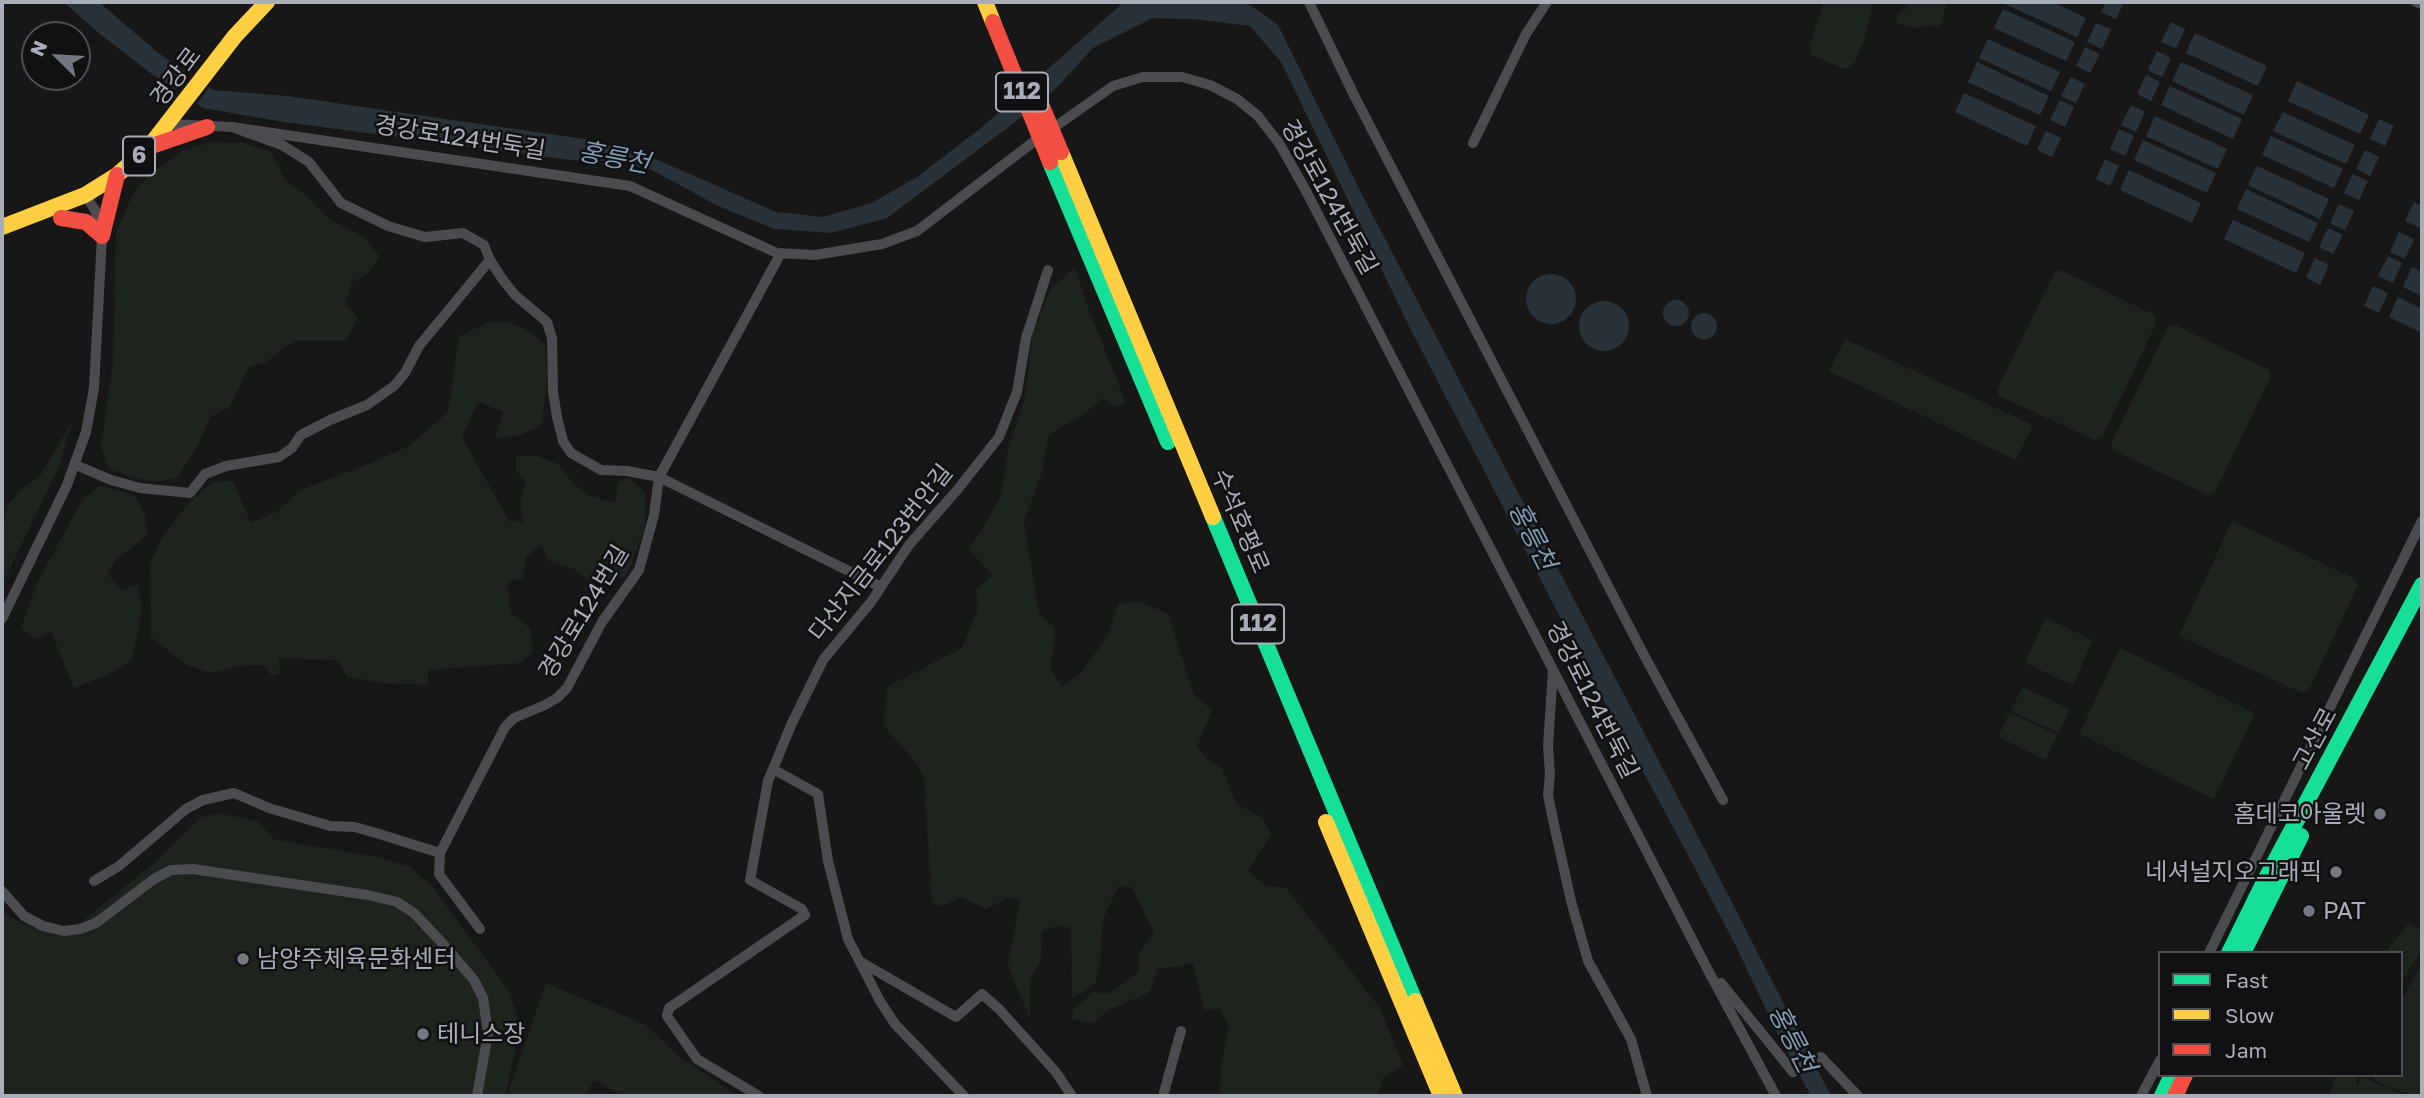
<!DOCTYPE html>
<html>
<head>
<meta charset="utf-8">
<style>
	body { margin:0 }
	#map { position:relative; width:2424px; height:1098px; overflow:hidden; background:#171717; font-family:"Golos Text",sans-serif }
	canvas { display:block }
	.frame { position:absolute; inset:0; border:4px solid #a8adb8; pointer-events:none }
	.legend { position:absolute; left:2158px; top:951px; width:245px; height:126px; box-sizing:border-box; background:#111113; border:2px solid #4d4f55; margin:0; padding:9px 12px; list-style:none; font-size:21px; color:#a8adb8 }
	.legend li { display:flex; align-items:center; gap:14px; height:35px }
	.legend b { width:35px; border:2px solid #4d4f55 }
	.north { position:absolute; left:21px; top:21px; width:70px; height:70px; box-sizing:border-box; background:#111113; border:2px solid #4d4f55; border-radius:50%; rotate:294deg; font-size:19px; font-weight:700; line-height:28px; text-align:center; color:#a8adb8 }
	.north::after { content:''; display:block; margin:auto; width:24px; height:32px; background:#757880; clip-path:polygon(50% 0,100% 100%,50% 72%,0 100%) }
</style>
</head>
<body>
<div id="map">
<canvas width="2424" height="1098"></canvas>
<div class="frame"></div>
<ul class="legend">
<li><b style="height:9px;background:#16e098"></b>Fast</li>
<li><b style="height:9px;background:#ffcf43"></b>Slow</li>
<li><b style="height:9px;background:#f24e42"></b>Jam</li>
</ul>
<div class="north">N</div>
</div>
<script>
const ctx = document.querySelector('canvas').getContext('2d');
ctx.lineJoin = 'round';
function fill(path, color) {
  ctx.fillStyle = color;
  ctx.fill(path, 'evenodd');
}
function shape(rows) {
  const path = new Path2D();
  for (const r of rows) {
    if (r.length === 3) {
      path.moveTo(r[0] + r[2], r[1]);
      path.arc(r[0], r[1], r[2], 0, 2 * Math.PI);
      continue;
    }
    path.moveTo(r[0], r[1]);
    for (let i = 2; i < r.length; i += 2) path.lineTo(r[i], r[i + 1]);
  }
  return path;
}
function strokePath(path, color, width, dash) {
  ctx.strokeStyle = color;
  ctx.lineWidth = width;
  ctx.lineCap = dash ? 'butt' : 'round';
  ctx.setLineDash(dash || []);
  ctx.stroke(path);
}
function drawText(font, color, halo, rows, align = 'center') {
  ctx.font = font + ' "Golos Text","Noto Sans KR",sans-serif';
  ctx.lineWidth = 5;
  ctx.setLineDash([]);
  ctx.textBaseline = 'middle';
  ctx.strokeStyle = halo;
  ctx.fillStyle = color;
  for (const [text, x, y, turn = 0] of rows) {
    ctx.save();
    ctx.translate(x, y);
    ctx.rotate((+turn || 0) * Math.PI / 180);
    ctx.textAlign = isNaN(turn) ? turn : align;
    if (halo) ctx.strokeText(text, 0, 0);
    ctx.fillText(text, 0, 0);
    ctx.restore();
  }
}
const green = shape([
	[1824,2,1874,2,1864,40,1855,62,1845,70,1810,54,1811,41],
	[1903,2,1947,2,1940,28,1930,25,1917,29,1896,23,1898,12,1910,7],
	[211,142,244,143,271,152,285,181,307,196,329,219,365,238,379,256,369,274,352,282,345,304,358,317,346,341,294,341,266,362,249,367,230,407,210,417,198,445,178,477,158,482,131,477,109,469,101,447,113,364,116,233,133,193,152,172,183,151],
	[1075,267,1087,305,1126,403,1114,407,1103,398,1084,414,1049,435,1041,475,1024,521,1039,614,1055,628,1051,669,1062,687,1080,674,1107,637,1118,604,1139,602,1168,613,1194,695,1212,710,1197,747,1207,759,1222,768,1236,804,1262,817,1271,834,1248,871,1265,886,1286,888,1380,1008,1403,1065,1383,1078,1377,1096,1219,1096,1222,1062,1229,1025,1219,1008,1204,1010,1193,963,1177,967,1158,968,1149,993,1108,1010,1093,1023,1072,1020,1073,1009,1094,992,1109,994,1139,972,1139,953,1154,933,1132,887,1119,886,1103,919,1100,962,1096,982,1072,999,1071,928,1059,925,1042,932,1041,961,1030,979,1030,1019,1008,966,1020,898,1009,898,986,909,961,897,943,906,932,904,924,778,914,760,883,725,888,686,962,648,978,608,976,590,993,575,969,550,1001,497,1008,448,1025,398,1032,336,1050,290],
	[2060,270,2155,315,2156,324,2102,437,2095,440,1999,396,1997,390,2054,273],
	[489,322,508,322,531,332,545,345,547,380,542,425,521,435,495,438,503,412,478,402,462,437,509,521,523,522,520,502,526,481,516,471,516,456,537,456,558,464,573,483,589,495,615,503,618,482,629,477,645,492,645,527,626,577,595,584,574,569,549,561,541,545,526,557,523,578,507,582,511,614,530,628,533,651,521,663,428,670,428,685,385,683,347,677,338,660,279,658,280,673,272,676,264,665,238,666,211,673,187,665,151,637,150,564,161,539,191,500,213,482,233,481,251,523,278,511,300,490,361,467,409,446,448,412,459,336],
	[2173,324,2269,370,2270,378,2215,492,2208,495,2113,450,2111,444,2168,327],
	[1845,339,2033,425,2016,460,1829,371],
	[73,420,59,467,2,585,2,533,7,505,23,488,40,476],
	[100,485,135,496,145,516,147,535,116,560,107,573,122,590,138,585,142,610,132,660,107,675,74,688,51,632,35,639,21,628,37,583,82,500],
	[2232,521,2356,579,2358,585,2309,690,2302,693,2179,636],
	[2045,618,2093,640,2073,685,2025,663],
	[2120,648,2255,713,2214,799,2079,734],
	[2022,687,2070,709,2059,733,2011,711],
	[2009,713,2057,735,2046,760,1998,737],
	[217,813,257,821,275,840,378,857,410,867,433,887,508,990,517,1015,516,1048,505,1096,2,1096,2,908,7,915,27,926,66,935,154,863,200,818],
	[2409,923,2422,931,2422,948,2401,984,2401,953,2385,953],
	[2422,965,2422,1095,2404,1093,2388,1087,2368,1075,2401,1075,2401,1000],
	[546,983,646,1025,680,1057,737,1096,624,1096,594,1080,585,1096,507,1096],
	[2336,1075,2357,1075,2356,1088,2362,1077,2406,1096,2329,1096]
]);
const water = shape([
	[64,2,99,2,157,52,213,90,287,96,584,139,642,153,776,212,823,217,872,203,917,177,981,128,1124,2,1244,2,1259,11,1278,25,1361,193,1685,811,1831,1096,1811,1096,1778,1035,1736,946,1663,808,1598,690,1410,328,1281,62,1250,26,1193,19,1153,18,1093,48,1057,87,1018,120,887,218,831,233,775,229,718,206,652,170,617,161,570,160,284,122,203,108,152,74,101,35],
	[2006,2,2052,2,2086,18,2077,37,2005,4],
	[2106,2,2124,2,2116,19,2101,12],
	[2003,9,2075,42,2066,61,1994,28],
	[2171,22,2185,29,2176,48,2161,42],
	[2096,23,2111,29,2102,49,2087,42],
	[2195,33,2267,66,2258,86,2186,53],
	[1988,39,2060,72,2051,91,1979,58],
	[2085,47,2100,54,2090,73,2076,66],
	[2157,51,2171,58,2162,77,2148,70],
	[1977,62,2049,96,2040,115,1968,82],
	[2181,62,2253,95,2244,115,2172,81],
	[2146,75,2160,82,2151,101,2137,94],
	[2071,77,2085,84,2076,103,2061,96],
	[2297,81,2369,115,2360,134,2288,101],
	[2170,86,2242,119,2233,139,2161,105],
	[1964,93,2036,126,2027,146,1955,112],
	[2060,100,2074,107,2065,127,2050,120],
	[2131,105,2145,112,2136,132,2121,125],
	[2283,112,2355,145,2346,164,2273,131],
	[2155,116,2227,149,2218,169,2146,136],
	[2379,119,2394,126,2385,146,2370,139],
	[2119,129,2134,136,2125,156,2110,149],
	[2046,131,2061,138,2052,157,2037,150],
	[2271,136,2343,169,2334,188,2262,155],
	[2143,140,2216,173,2207,193,2134,160],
	[2365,150,2379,157,2370,176,2356,169],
	[2105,159,2119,166,2110,186,2096,179],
	[2257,166,2329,199,2320,219,2248,185],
	[2129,170,2201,203,2192,223,2120,190],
	[2353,174,2368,181,2359,200,2344,193],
	[2246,189,2318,223,2309,242,2237,209],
	[2414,202,2422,206,2422,223,2420,228,2405,221],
	[2339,204,2354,211,2345,230,2330,223],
	[2233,220,2305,253,2296,273,2224,239],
	[2328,228,2343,235,2333,254,2319,247],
	[2399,232,2414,239,2405,259,2390,252],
	[2388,256,2402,263,2393,283,2378,276],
	[2315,258,2329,265,2320,285,2306,277],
	[2412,267,2422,272,2422,296,2403,287],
	[1551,299,25],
	[2373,286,2388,293,2379,313,2364,306],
	[2398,297,2422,309,2422,333,2389,317],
	[1676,313,13],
	[1604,326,25],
	[1704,326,13]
]);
const pier = shape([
	[189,70,211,84,195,107,172,93]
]);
const street = shape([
	[1309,2,1355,97,1645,657,1723,800],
	[2416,2,2422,4],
	[169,124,232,127,282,145,309,162,341,203,388,226,425,237,463,233,484,245,490,260,503,280,515,295,547,322,552,338,553,392,557,417,563,441,571,453,601,470,627,471,659,477,654,515,639,570,602,622,567,688,557,698,545,705,514,718,505,727,440,853,439,874,480,929],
	[232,127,630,186,777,253,815,255,882,244,917,231,1032,143,1113,86,1143,77,1182,77,1210,85,1237,99,1258,116,1279,143,1306,191,1711,976,1776,1096],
	[1473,143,1526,34,1547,2],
	[781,253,659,477,881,587],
	[76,465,111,480,140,488,190,493,205,474,226,466,279,457,292,448,301,435,330,420,367,405,394,386,405,373,419,346,490,260],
	[2,619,67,485,86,432,94,388,102,236,95,210,85,195],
	[1553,670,1548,746,1550,774,1548,795,1555,829,1571,901,1588,961,1631,1039,1647,1096],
	[773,769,818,794,828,861,848,939,880,1001,895,1024,964,1096],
	[94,881,119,866,186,809,203,800,234,793,269,808,330,826,355,827,376,833,440,853],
	[2,891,24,916,43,926,64,931,80,929,96,923,154,879,171,870,193,869,368,895,397,902,414,913,445,946,474,980,483,998,488,1033,477,1096],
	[2209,953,2422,521],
	[861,962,956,1017,982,994,999,1009,1055,1071,1072,1096],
	[1721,983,1793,1072,1821,1057,1858,1096],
	[759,1096,697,1059,667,1016,669,1008,805,915,802,909,750,880,768,781,792,723,823,660,871,602,909,545,958,489,999,437,1017,392,1026,338,1048,270],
	[1163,1096,1181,1031],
	[2141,1096,2160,1060]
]);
const fast = shape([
	[1050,162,1168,442],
	[1213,517,1415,1001],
	[2229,953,2264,882,2422,585],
	[2243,953,2301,836],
	[2162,1096,2172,1075]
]);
const slow = shape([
	[985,2,993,22],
	[1061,152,1213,517],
	[2,227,85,195,117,175,149,147,235,36,267,2],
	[1326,822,1441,1096],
	[1415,1001,1455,1096]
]);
const jam = shape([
	[149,147,207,127],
	[61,218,86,222,102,236,117,175],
	[2175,1096,2185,1075]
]);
const jamBridge = shape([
	[993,22,1050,162],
	[1036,92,1061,152]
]);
const markers = [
	[2380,814,7,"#757880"],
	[2336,872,7,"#757880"],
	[2309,911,7,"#757880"],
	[243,959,7,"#757880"],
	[423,1034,7,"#757880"]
];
const shields = [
	[1022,92,52],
	[139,156,32],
	[1258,624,52]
];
const shieldNames = [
	["112",1022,92],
	["6",139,156],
	["112",1258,624]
];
const streetNames = [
	["경강로",176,77,-53],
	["경강로124번둑길",460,138,9],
	["경강로124번둑길",1329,197,61],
	["수석호평로",1240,521,67],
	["다산지금로123번안길",881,553,-52],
	["경강로124번길",584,612,-59],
	["경강로124번둑길",1592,700,63],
	["고산로",2315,739,-62]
];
const poiNames = [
	["홈데코아울렛",2366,814,"right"],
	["네셔널지오그래픽",2322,872,"right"],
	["PAT",2323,911],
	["남양주체육문화센터",257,959],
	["테니스장",437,1034]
];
const waterNames = [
	["홍릉천",614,158,11],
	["홍릉천",1532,536,63],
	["홍릉천",1792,1039,63]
];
fill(green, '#1d241e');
fill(water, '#2a3239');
fill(pier, '#171717');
strokePath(street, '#4b4c50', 10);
strokePath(fast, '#16e098', 16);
strokePath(slow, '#ffcf43', 16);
strokePath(jam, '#f24e42', 16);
strokePath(jamBridge, '#f24e42', 16);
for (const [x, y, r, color] of markers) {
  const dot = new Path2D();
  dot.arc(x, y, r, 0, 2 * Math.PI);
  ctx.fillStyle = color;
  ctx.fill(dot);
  strokePath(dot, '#111113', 2.5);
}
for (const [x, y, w] of shields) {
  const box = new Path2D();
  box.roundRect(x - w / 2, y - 19.5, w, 39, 5);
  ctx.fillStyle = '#111113';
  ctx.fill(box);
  strokePath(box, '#a8adb8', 2);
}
drawText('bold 23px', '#a8adb8', null, shieldNames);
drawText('24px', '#a8adb8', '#111113', streetNames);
drawText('24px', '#a8adb8', '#111113', poiNames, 'left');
drawText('italic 26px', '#7f9bb3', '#111113', waterNames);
</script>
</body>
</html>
